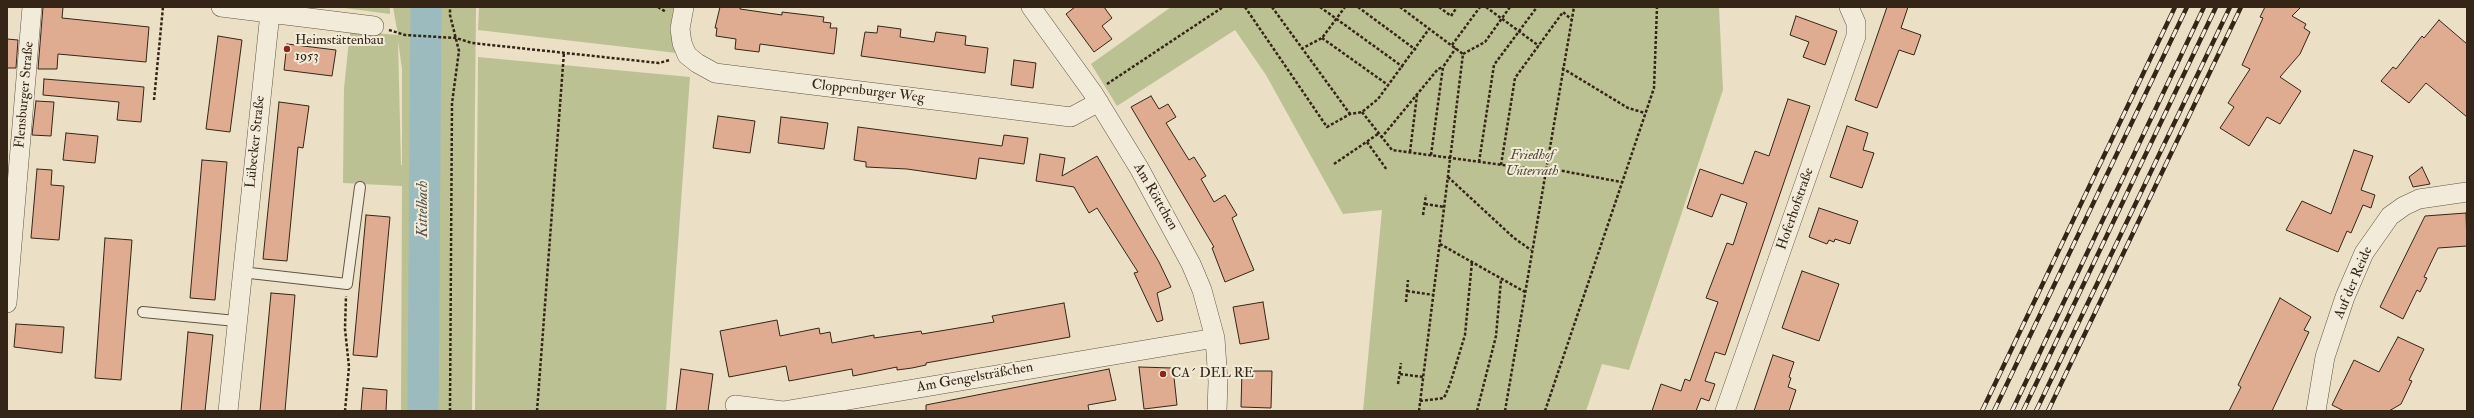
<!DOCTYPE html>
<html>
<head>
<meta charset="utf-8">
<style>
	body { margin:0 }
	#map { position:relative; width:2474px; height:418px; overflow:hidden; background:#ebe0c5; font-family:"IM FELL Double Pica",serif }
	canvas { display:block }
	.frame { position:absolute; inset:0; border:8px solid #352517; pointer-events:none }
</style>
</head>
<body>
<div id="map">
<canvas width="2474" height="418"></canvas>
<div class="frame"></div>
</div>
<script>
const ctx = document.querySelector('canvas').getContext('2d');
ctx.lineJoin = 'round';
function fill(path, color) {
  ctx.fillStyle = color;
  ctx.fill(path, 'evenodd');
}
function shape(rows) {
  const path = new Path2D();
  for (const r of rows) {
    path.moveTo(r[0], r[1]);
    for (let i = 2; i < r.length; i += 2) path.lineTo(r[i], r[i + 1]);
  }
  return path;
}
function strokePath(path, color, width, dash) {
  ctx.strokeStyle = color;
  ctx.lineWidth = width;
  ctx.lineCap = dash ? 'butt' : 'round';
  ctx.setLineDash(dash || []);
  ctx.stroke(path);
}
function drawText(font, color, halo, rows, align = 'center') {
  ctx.font = font + ' "IM FELL Double Pica",serif';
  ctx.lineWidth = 4;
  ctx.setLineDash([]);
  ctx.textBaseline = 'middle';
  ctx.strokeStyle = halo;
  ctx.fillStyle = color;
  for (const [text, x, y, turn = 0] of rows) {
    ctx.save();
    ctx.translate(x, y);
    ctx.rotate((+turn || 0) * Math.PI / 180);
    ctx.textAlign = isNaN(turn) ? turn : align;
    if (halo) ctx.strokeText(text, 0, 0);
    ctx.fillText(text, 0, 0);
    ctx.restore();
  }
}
const green = shape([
	[337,7,390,7,390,14],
	[393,7,476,7,472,411,401,411,402,186,343,183,344,88,350,31,398,35],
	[398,41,402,69,402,165,401,165],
	[479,7,674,7,670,31,677,53,478,30],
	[1171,7,1719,7,1723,90,1629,370,1602,364,1586,411,1363,411,1382,210,1343,214,1266,75,1235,30,1117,106,1091,64],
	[478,57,690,77,666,411,475,411]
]);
const river = shape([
	[423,411,426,7]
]);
const building = shape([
	[43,7,63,7,62,18,149,27,146,62,58,54,57,69,38,69,43,7],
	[720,7,740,7,740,9,782,15,782,12,824,17,823,22,831,23,830,28,837,28,834,54,760,44,759,52,735,49,736,39,716,36,717,28,715,28,720,7],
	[1075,7,1104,7,1112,18,1102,26,1112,39,1094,52,1066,14,1075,7],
	[1887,7,1908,7,1901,28,1921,35,1914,55,1899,50,1877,108,1855,100,1887,7],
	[2265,7,2301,7,2292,16,2306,24,2304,28,2310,32,2300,54,2280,77,2301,91,2280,124,2267,117,2249,146,2220,128,2234,107,2228,103,2250,69,2242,65,2263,18,2260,17,2265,7],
	[1796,16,1837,31,1825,65,1803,57,1809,42,1790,35,1796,16],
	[2439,20,2467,44,2467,117,2426,83,2409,103,2381,81,2393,67,2396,69,2422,36,2424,38,2439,20],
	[878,26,901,29,900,37,934,42,936,32,966,36,965,45,988,48,985,73,861,56,865,32,877,33,878,26],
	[218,36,242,40,230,132,206,129,218,36],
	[7,39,18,40,16,68,7,68,7,39],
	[287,44,336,50,332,76,284,70,287,44],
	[1014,60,1036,63,1033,88,1011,85,1014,60],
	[44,79,144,87,141,122,117,120,119,102,43,95,44,79],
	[1151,96,1159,109,1168,104,1176,117,1166,123,1189,160,1194,157,1206,176,1201,179,1214,202,1225,195,1237,215,1232,218,1254,270,1225,282,1212,248,1214,247,1131,107,1151,96],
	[1788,99,1810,106,1725,355,1715,352,1705,381,1715,384,1709,401,1701,398,1696,411,1652,411,1661,384,1681,391,1685,379,1690,381,1718,302,1706,298,1727,243,1733,245,1747,203,1721,194,1712,217,1687,208,1700,169,1743,184,1755,151,1769,156,1788,99],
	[36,101,54,102,51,136,32,135,36,101],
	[279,102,309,106,303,148,298,147,287,261,263,259,279,102],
	[718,116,755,121,750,153,713,148,718,116],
	[781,117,828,123,824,149,778,143,781,117],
	[1847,126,1868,133,1863,150,1874,153,1862,188,1830,177,1847,126],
	[858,127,1002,146,1004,135,1028,138,1024,164,979,158,976,179,907,169,866,167,866,162,854,160,858,127],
	[66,133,98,136,95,163,63,160,66,133],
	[2354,150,2373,156,2361,190,2375,195,2371,208,2363,205,2351,233,2347,231,2338,252,2286,230,2302,201,2331,214,2354,150],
	[1040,154,1065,158,1062,176,1097,156,1159,262,1171,287,1157,293,1163,320,1157,322,1134,273,1138,272,1097,208,1089,213,1074,187,1036,181,1040,154],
	[202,160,227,162,215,300,190,298,202,160],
	[2422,167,2430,184,2413,187,2409,177,2422,167],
	[37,169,52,170,51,185,64,186,59,240,31,238,37,169],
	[1819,208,1858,221,1850,244,1835,239,1834,242,1829,240,1827,244,1809,237,1819,208],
	[2466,213,2467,246,2438,248,2424,277,2427,278,2420,292,2417,290,2403,319,2380,307,2425,216,2466,213],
	[366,215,390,217,377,357,353,355,366,215],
	[105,238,132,240,121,380,95,378,105,238],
	[1802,271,1839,284,1819,341,1782,328,1802,271],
	[271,293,295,295,285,411,260,411,271,293],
	[2280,298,2311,317,2304,330,2309,332,2272,411,2229,411,2241,387,2238,385,2280,298],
	[1263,302,1269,339,1240,344,1233,307,1263,302],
	[1064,303,1070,337,926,363,926,365,912,368,897,370,897,367,853,376,852,369,789,381,786,366,729,377,720,331,777,320,780,336,819,328,820,334,830,332,832,343,874,335,874,338,921,331,922,334,994,322,992,316,1064,303],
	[16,324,64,327,62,353,14,347,16,324],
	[188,332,213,335,205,411,181,411,188,332],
	[2398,337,2424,349,2409,380,2412,381,2401,404,2389,411,2344,411,2332,405,2354,360,2379,372,2398,337],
	[1773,355,1794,362,1789,377,1791,378,1788,387,1796,390,1789,411,1754,411,1773,355],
	[1139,367,1173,368,1177,405,1144,409,1139,367],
	[681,369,713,374,708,411,676,411,681,369],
	[1109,369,1116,400,1088,405,1089,411,926,411,926,405,1109,369],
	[1242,371,1272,371,1271,408,1241,407,1242,371],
	[363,388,387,390,386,411,361,411,363,388]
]);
const path = shape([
	[658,7,666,12],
	[1245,7,1327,127,1350,114,1362,112,1378,99,1429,29],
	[1272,7,1350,114],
	[1320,7,1403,67],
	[1358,7,1416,50],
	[1400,7,1463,54],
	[1439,7,1451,16,1457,7],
	[1486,7,1539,46],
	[389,30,405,35,456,38,472,43,659,63,670,60],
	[1322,38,1388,85],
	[1452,45,1480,7],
	[1301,49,1322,38,1345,7],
	[1463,54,1485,42,1510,7],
	[1562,68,1628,108,1645,113],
	[1107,84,1223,7],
	[154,100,163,7],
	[1362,112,1392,150,1525,168],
	[1381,138,1438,69,1443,67],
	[1367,142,1387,170],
	[1410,152,1417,95],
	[1431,155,1443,67,1456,48],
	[1479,162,1494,65,1537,7],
	[1334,164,1378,134],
	[1501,165,1515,78,1563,12,1572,20],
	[1547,168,1621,182],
	[1448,177,1514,238,1531,250],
	[1425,204,1445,207],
	[1423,215,1426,195],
	[1440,244,1525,292],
	[1407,291,1434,295],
	[1406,302,1408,280],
	[1400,374,1423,377],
	[1398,384,1401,363],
	[1420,401,1444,398,1450,384,1465,335,1472,262],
	[345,411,349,367,345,329,346,296],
	[450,411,452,103,459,51,450,15,450,7],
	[537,411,564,52],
	[1419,411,1463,54],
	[1477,411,1496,336,1501,280],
	[1505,411,1574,7],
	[1545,411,1654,88,1657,7]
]);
const lane = shape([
	[241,272,347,284,360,187],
	[143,312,236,321]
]);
const street = shape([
	[221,7,374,26],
	[684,7,680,29,682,43,687,55,697,63,715,73,1071,117,1099,102],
	[1031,7,1093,93,1139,168,1191,264,1202,290,1215,338,1218,382,1217,411],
	[7,303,32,7],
	[735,405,783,411,1215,338],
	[228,411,270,13],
	[1725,411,1856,36,1856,23,1849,7],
	[2316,411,2325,357,2345,297,2364,253,2390,216,2404,206,2419,199,2467,192]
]);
const rail = shape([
	[1982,411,2175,7],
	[1994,411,2187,7],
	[2012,411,2204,7],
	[2023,411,2216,7],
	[2036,411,2230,7],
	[2048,411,2241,7]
]);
const markers = [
	[287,49,4,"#8f2418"],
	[1163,374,4,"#8f2418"]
];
const poiNames = [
	["Heimstättenbau",295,41],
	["1953",295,57],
	["CA´ DEL RE",1171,374]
];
const streetNames = [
	["Cloppenburger Weg",868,92,7],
	["Flensburger Straße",25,95,-85],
	["Lübecker Straße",256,142,-84],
	["Am Röttchen",1155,197,60],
	["Hoferhofstraße",1796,209,-71],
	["Auf der Reide",2354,283,-67],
	["Am Gengelsträßchen",975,378,-10]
];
const parkNames = [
	["Friedhof",1532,156],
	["Unterrath",1532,172]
];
const waterNames = [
	["Kittelbach",424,209,-90]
];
fill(green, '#bbc192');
strokePath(river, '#9cbbbe', 31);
fill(building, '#e0ac91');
strokePath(building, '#352517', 1);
strokePath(lane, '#625442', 12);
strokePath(street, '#625442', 20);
strokePath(path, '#352517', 2.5, [3, 2]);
strokePath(lane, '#f2ebd9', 10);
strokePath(street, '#f2ebd9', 19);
strokePath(rail, '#352517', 4.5);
strokePath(rail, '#f2ebd9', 3, [9]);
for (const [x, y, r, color] of markers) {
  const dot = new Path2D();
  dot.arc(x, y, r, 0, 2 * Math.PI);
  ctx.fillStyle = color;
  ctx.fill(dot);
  strokePath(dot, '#f2ebd9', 1.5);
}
drawText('14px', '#352517', '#f2ebd9', poiNames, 'left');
drawText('14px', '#352517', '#f2ebd9', streetNames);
drawText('italic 14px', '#564c36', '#f2ebd9', parkNames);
drawText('italic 15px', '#545249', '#f2ebd9', waterNames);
</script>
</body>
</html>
